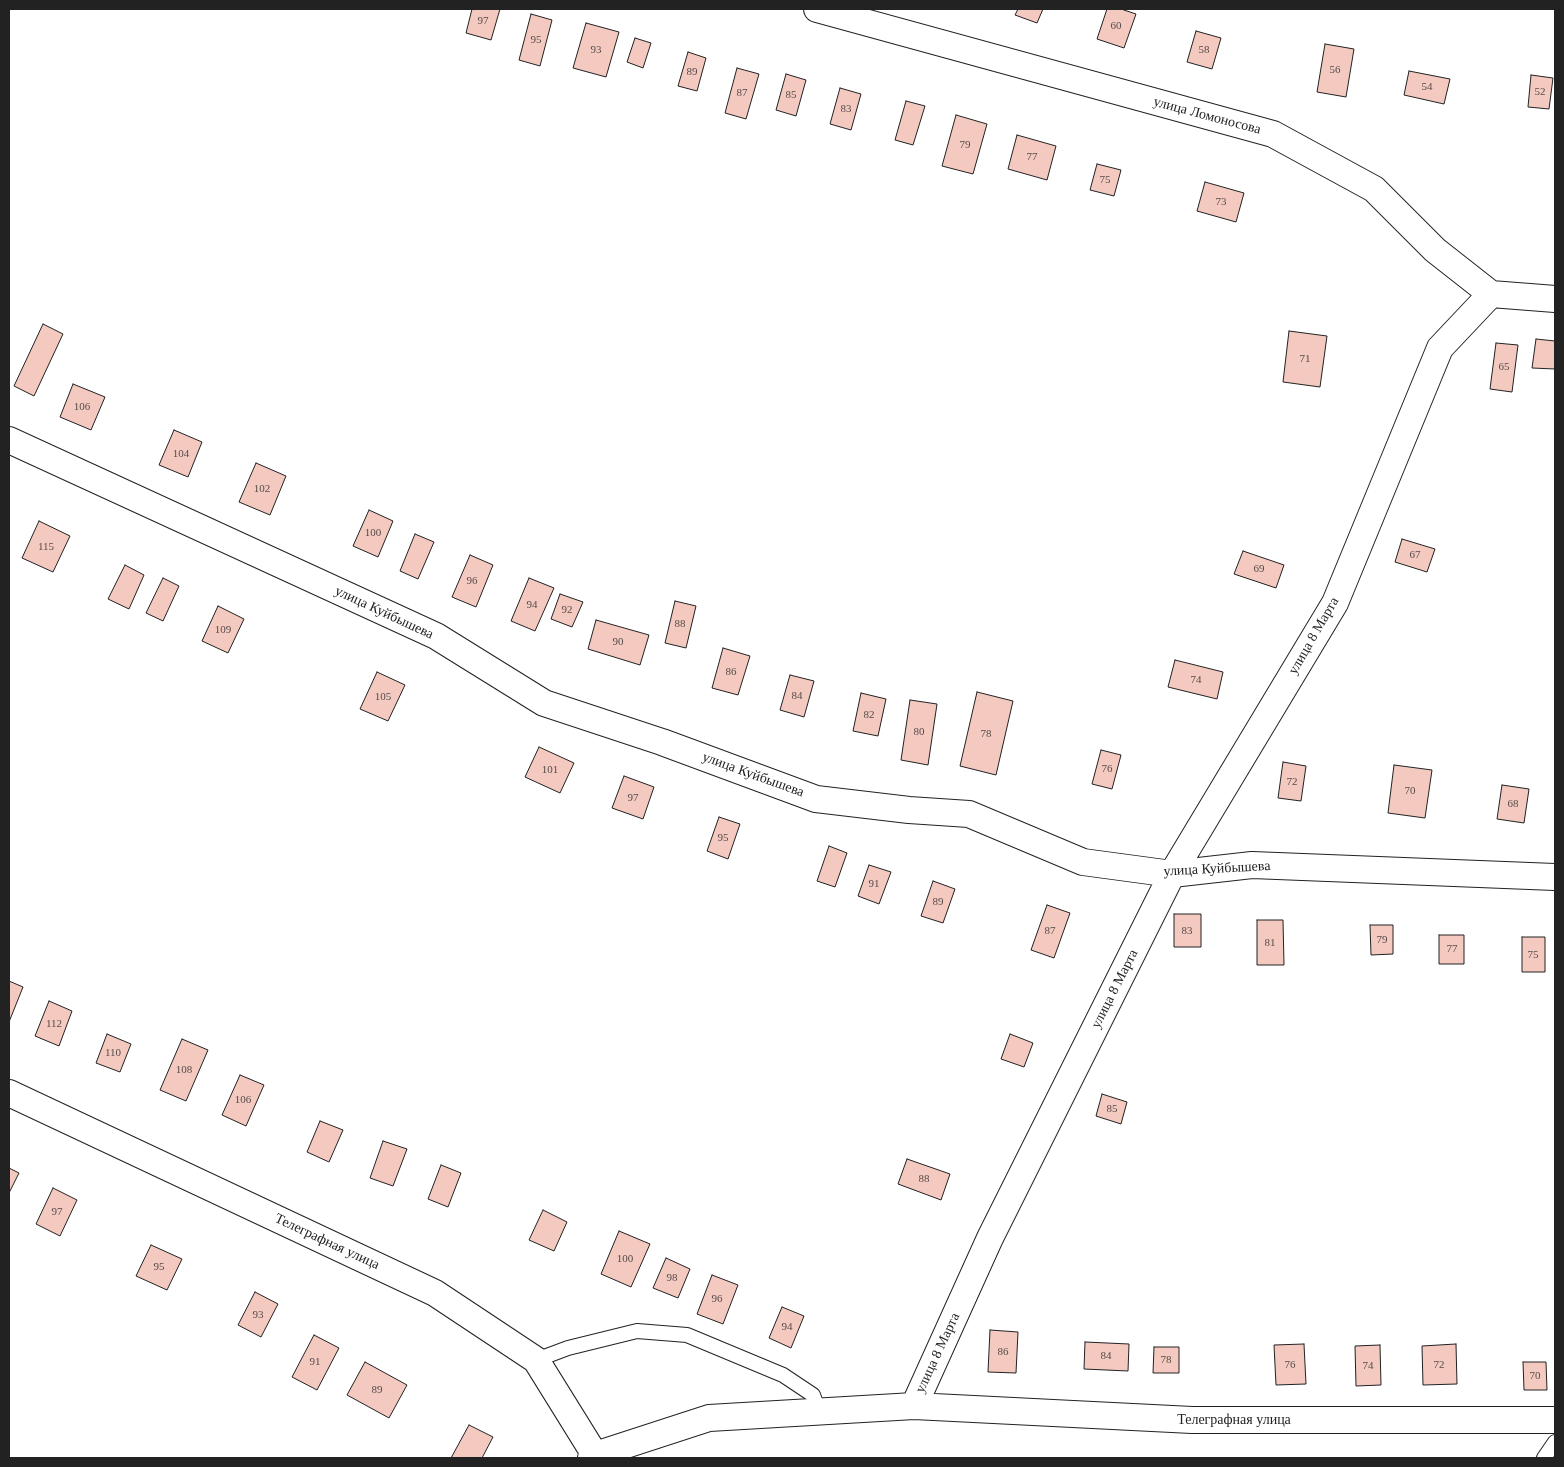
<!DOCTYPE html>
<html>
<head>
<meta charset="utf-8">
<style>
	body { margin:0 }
	#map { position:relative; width:1564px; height:1467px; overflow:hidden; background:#fff; font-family:"Times New Roman",serif }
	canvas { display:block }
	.frame { position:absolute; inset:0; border:10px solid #222; pointer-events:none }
</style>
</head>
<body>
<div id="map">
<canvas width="1564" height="1467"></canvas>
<div class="frame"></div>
</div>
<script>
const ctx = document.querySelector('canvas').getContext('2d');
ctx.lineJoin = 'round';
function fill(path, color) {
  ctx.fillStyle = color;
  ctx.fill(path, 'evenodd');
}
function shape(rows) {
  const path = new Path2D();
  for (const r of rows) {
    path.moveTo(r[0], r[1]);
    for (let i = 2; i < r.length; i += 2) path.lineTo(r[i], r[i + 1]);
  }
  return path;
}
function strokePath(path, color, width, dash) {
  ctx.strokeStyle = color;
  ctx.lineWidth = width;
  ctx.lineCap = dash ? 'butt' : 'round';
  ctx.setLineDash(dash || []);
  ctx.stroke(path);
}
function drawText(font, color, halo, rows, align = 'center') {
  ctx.font = font + ' "Times New Roman",serif';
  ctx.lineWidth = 4;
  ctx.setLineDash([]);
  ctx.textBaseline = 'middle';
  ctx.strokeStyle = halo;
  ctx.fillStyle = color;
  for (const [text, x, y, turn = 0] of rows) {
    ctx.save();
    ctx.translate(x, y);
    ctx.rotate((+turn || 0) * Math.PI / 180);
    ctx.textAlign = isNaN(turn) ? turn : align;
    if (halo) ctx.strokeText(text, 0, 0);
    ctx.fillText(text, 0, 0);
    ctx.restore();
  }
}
const building = shape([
	[472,9,500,9,491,40,466,33,472,9],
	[1018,9,1043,9,1037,23,1015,15,1018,9],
	[1107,9,1121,9,1136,14,1124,48,1097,39,1107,9],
	[531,14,552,20,540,66,519,60,531,14],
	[586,23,619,32,606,77,573,68,586,23],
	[1196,31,1221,38,1212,69,1187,62,1196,31],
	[635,38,651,43,643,68,627,62,635,38],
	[1325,44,1354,49,1346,97,1317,92,1325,44],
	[688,52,706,58,697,91,678,86,688,52],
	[737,68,759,74,746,119,725,113,737,68],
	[1409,71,1450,79,1444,104,1404,95,1409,71],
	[786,74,806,80,796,116,776,110,786,74],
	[1531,75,1553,78,1549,109,1528,107,1531,75],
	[840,88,861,94,851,130,830,124,840,88],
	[906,101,925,106,913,145,895,140,906,101],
	[956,115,987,124,973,174,942,166,956,115],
	[1017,135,1056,146,1047,180,1008,169,1017,135],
	[1097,164,1121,170,1114,196,1090,190,1097,164],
	[1205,182,1244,193,1236,222,1197,211,1205,182],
	[43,324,63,334,34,396,14,386,43,324],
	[1289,331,1327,336,1320,387,1283,382,1289,331],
	[1536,339,1555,341,1555,369,1532,368,1536,339],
	[1496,343,1518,345,1512,392,1490,389,1496,343],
	[73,384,105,397,91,430,60,417,73,384],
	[174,430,202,442,188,477,159,465,174,430],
	[256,463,286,476,270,515,239,502,256,463],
	[369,510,393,521,378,557,353,546,369,510],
	[39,521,70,536,53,572,22,558,39,521],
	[415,534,434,542,418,579,400,571,415,534],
	[1402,539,1435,549,1427,572,1395,562,1402,539],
	[1243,551,1284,565,1276,588,1234,574,1243,551],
	[470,555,493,565,476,607,452,597,470,555],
	[125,565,144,575,129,609,108,599,125,565],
	[163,578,179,586,163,621,146,613,163,578],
	[529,578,554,588,535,631,511,621,529,578],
	[560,594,583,602,572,627,551,619,560,594],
	[675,601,696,606,686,648,665,643,675,601],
	[218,606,244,619,228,653,202,641,218,606],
	[596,620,649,635,640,665,588,649,596,620],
	[723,648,750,656,738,695,712,688,723,648],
	[1175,660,1223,672,1217,699,1168,687,1175,660],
	[377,672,405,685,388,721,360,709,377,672],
	[790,675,814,681,804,717,780,710,790,675],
	[977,692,1013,701,996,775,960,766,977,692],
	[861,693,886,699,878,736,853,731,861,693],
	[910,700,937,704,928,765,901,760,910,700],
	[539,747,574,763,560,793,525,777,539,747],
	[1101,750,1121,755,1112,789,1092,784,1101,750],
	[1283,762,1306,766,1301,801,1278,798,1283,762],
	[1394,765,1432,770,1425,818,1388,813,1394,765],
	[624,776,654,787,643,819,612,808,624,776],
	[1502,785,1529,789,1524,823,1497,819,1502,785],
	[719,817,740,824,728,859,707,851,719,817],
	[829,846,847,853,835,887,817,881,829,846],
	[869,865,891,872,879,904,858,896,869,865],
	[933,881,955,889,943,923,921,916,933,881],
	[1047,905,1070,913,1054,958,1031,950,1047,905],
	[1174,914,1201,914,1201,947,1174,947,1174,914],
	[1257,920,1283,920,1284,965,1257,965,1257,920],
	[1370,925,1393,925,1393,954,1371,955,1370,925],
	[1439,935,1464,935,1464,964,1439,964,1439,935],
	[1522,937,1545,937,1545,972,1522,972,1522,937],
	[9,981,23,987,9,1022,9,981],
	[49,1001,72,1011,59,1046,35,1036,49,1001],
	[107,1034,131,1044,120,1072,96,1063,107,1034],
	[1010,1034,1033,1043,1024,1067,1001,1059,1010,1034],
	[182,1039,208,1050,186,1101,160,1090,182,1039],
	[240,1075,264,1085,246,1126,222,1115,240,1075],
	[1102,1094,1127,1102,1121,1124,1096,1116,1102,1094],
	[320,1121,343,1130,329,1162,307,1152,320,1121],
	[383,1141,407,1149,393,1186,370,1178,383,1141],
	[907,1159,950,1174,941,1200,898,1184,907,1159],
	[441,1165,461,1173,448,1207,428,1199,441,1165],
	[9,1168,19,1173,9,1193,9,1168],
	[53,1188,77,1200,60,1236,36,1224,53,1188],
	[543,1210,567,1222,554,1251,529,1240,543,1210],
	[619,1231,650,1244,631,1287,601,1274,619,1231],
	[151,1245,182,1259,167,1290,136,1276,151,1245],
	[666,1258,690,1269,678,1298,653,1288,666,1258],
	[712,1275,738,1285,723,1324,697,1314,712,1275],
	[255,1292,278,1304,261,1337,238,1325,255,1292],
	[782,1307,804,1316,791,1348,769,1338,782,1307],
	[990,1330,1018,1332,1016,1373,988,1372,990,1330],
	[314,1335,339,1348,317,1390,292,1377,314,1335],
	[1085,1342,1129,1344,1128,1371,1084,1369,1085,1342],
	[1304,1344,1306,1384,1276,1385,1274,1345,1304,1344],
	[1456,1344,1457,1384,1423,1385,1422,1346,1456,1344],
	[1380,1345,1381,1385,1356,1386,1355,1346,1380,1345],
	[1154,1347,1179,1347,1179,1373,1153,1373,1154,1347],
	[365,1362,407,1385,389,1418,347,1395,365,1362],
	[1523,1362,1546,1362,1547,1390,1524,1390,1523,1362],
	[469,1425,493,1437,482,1458,451,1458,469,1425]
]);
const service = shape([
	[536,1360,568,1348,637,1331,687,1335,783,1375,813,1395,819,1411],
	[1544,1458,1555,1442]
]);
const minor = shape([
	[817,9,1273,134,1374,189,1435,250,1491,294,1555,299],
	[9,440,436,636,544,703,662,742,816,799,909,810,969,814,1083,862,1172,874,1252,865,1555,877],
	[9,1093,435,1293,536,1360,595,1455],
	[914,1406,1192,1420,1555,1420],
	[591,1458,595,1455,709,1418,914,1406,990,1238,1172,874,1335,603,1440,348,1491,294]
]);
const numberNames = [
	["97",483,21],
	["60",1116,26],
	["95",536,40],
	["93",596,50],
	["58",1204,50],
	["56",1335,70],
	["89",692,72],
	["54",1427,87],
	["52",1540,92],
	["87",742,93],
	["85",791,95],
	["83",846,109],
	["79",965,145],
	["77",1032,157],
	["75",1105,180],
	["73",1221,202],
	["71",1305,359],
	["65",1504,367],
	["106",82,407],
	["104",181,454],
	["102",262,489],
	["100",373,533],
	["115",46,547],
	["67",1415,555],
	["69",1259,569],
	["96",472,581],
	["94",532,605],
	["92",567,610],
	["88",680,624],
	["109",223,630],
	["90",618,642],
	["86",731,672],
	["74",1196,680],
	["84",797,696],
	["105",383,697],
	["82",869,715],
	["80",919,732],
	["78",986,734],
	["76",1107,769],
	["101",550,770],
	["72",1292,782],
	["70",1410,791],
	["97",633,798],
	["68",1513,804],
	["95",723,838],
	["91",874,884],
	["89",938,902],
	["87",1050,931],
	["83",1187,931],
	["79",1382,940],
	["81",1270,943],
	["77",1452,949],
	["75",1533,955],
	["112",54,1024],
	["110",113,1053],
	["108",184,1070],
	["106",243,1100],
	["85",1112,1109],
	["88",924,1179],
	["97",57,1212],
	["100",625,1259],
	["95",159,1267],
	["98",672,1278],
	["96",717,1299],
	["93",258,1315],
	["94",787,1327],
	["86",1003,1352],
	["84",1106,1356],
	["78",1166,1360],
	["91",315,1362],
	["76",1290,1365],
	["72",1439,1365],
	["74",1368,1366],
	["70",1535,1376],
	["89",377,1390]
];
const streetNames = [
	["улица Ломоносова",1207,116,15],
	["улица Куйбышева",384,613,25],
	["улица 8 Марта",1314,636,-60],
	["улица Куйбышева",753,775,20],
	["улица Куйбышева",1217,869,-3],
	["улица 8 Марта",1115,989,-63],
	["Телеграфная улица",327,1242,25],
	["улица 8 Марта",938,1353,-65],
	["Телеграфная улица",1234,1420]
];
fill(building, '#f3c9c0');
strokePath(building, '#222', 1);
strokePath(service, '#222', 16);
strokePath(minor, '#222', 28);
strokePath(service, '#fff', 14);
strokePath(minor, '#fff', 26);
drawText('11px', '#564c4a', null, numberNames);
drawText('14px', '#222', '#fff', streetNames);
</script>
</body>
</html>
